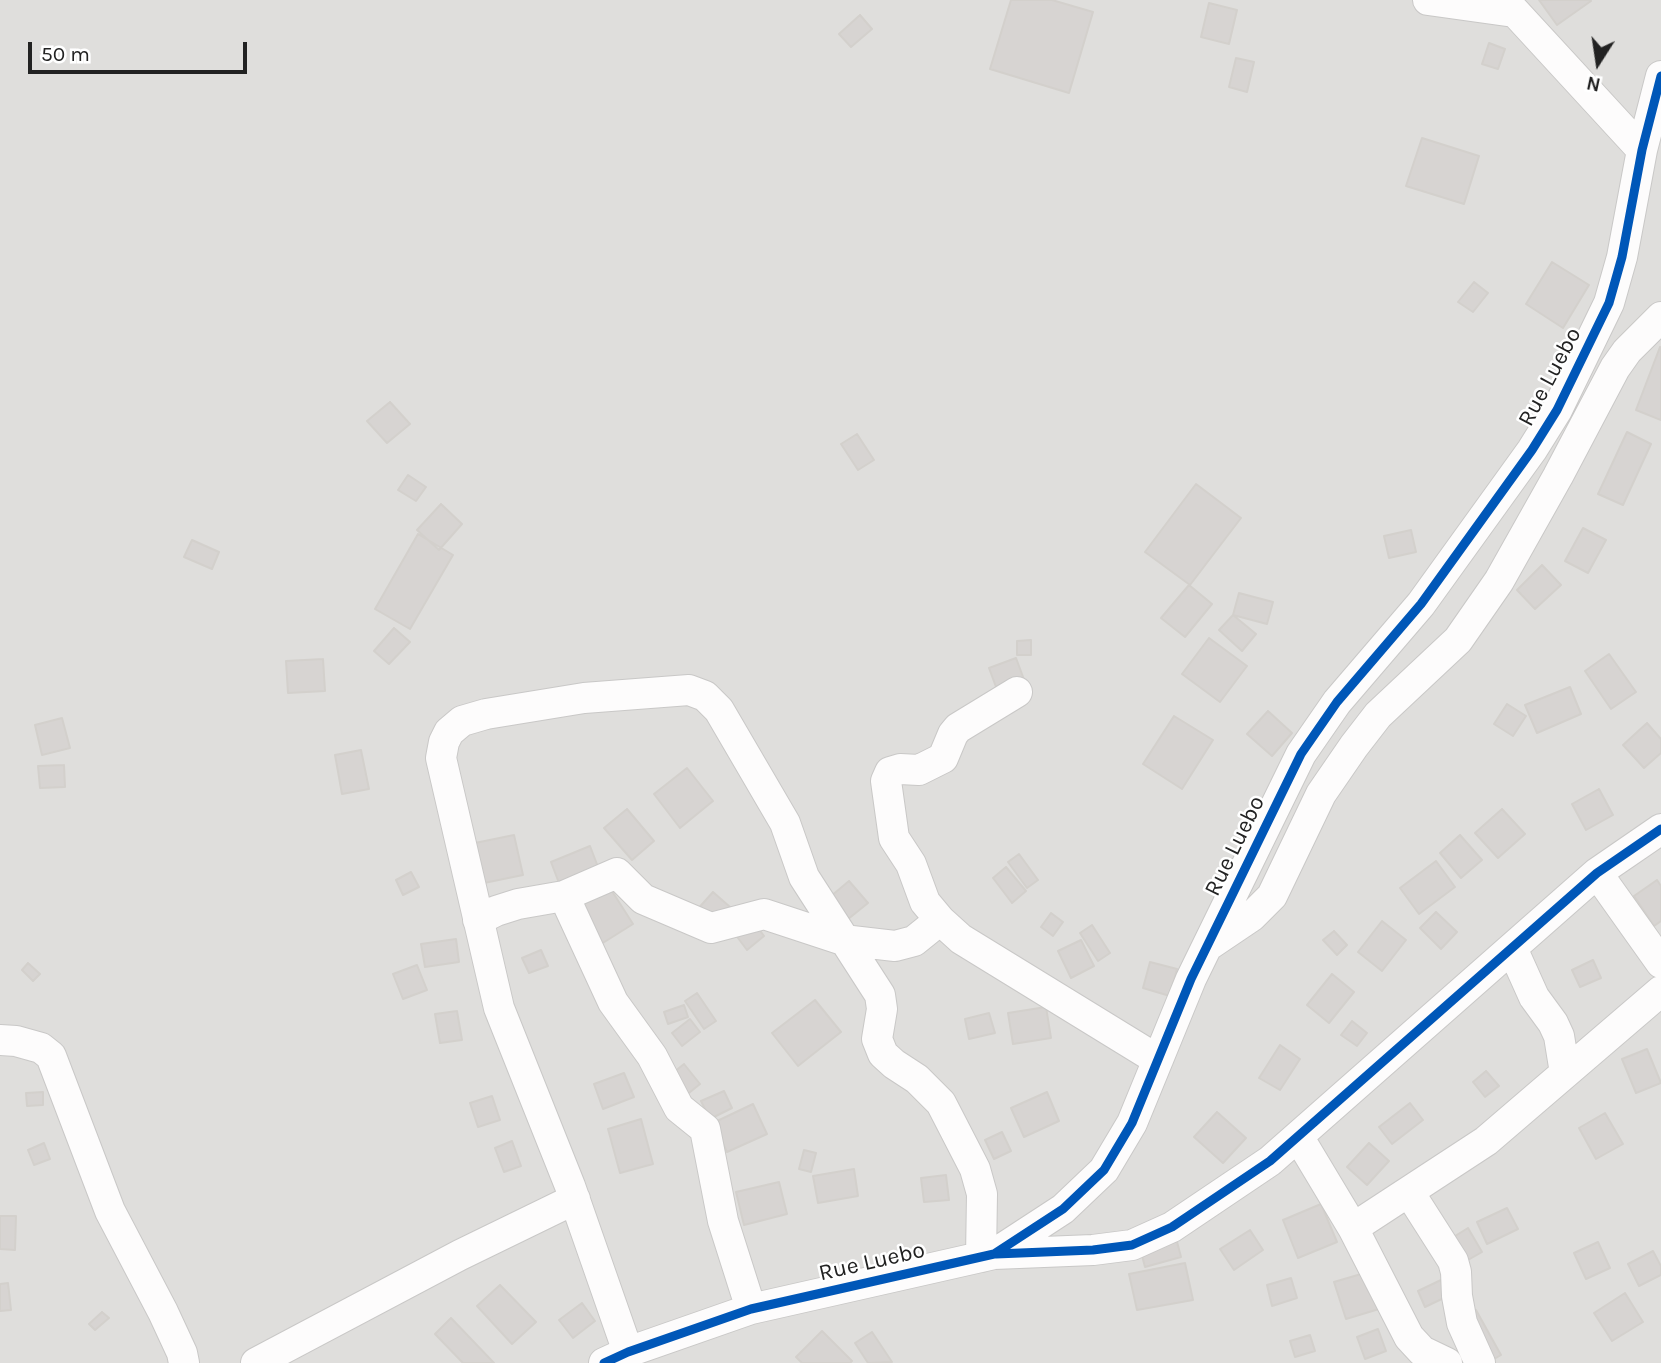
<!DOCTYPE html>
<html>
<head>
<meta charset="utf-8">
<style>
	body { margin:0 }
	#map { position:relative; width:1661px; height:1363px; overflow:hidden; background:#f0eeeb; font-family:Karla,sans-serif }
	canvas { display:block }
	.north { position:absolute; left:1563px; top:28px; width:70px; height:70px; -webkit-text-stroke:5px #fff; paint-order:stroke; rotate:192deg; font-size:19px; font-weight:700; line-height:28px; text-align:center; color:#222 }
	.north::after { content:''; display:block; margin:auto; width:24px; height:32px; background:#222; clip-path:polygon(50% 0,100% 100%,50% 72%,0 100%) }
	.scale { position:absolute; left:28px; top:42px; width:219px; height:32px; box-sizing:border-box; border:4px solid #222; border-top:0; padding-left:9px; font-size:21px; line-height:24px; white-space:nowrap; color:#222; -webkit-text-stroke:5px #fff; paint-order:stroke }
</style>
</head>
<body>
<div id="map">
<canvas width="1661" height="1363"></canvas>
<div class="north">N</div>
<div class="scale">50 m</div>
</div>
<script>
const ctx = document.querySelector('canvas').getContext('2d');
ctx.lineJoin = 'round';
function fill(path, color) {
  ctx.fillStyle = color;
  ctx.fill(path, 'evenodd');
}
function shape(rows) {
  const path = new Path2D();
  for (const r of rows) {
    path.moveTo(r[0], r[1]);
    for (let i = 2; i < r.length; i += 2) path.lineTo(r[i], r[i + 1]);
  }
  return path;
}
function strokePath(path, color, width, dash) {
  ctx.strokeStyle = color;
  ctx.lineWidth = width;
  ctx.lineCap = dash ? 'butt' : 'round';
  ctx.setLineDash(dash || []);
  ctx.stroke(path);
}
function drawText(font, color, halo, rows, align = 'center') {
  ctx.font = font + ' Karla,sans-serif';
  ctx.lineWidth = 5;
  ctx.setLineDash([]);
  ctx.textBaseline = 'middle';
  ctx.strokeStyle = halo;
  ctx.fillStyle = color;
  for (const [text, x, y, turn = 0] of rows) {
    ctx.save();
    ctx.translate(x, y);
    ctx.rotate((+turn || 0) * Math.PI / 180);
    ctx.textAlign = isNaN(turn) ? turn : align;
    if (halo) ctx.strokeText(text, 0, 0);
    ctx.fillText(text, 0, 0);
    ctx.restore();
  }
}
const residential = shape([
	[0,0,1661,0,1661,1363,0,1363]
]);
const building = shape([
	[1011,0,1052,0,1093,12,1069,93,990,69,1011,0],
	[1539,0,1590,0,1591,1,1557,25,1539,0],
	[1209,3,1237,10,1229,44,1201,37,1209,3],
	[860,15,872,29,851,47,839,34,860,15],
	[1489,43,1505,49,1498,69,1482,64,1489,43],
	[1236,58,1254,62,1247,92,1229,87,1236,58],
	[1422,138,1479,156,1464,204,1406,186,1422,138],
	[1552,262,1589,285,1563,328,1526,304,1552,262],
	[1474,282,1488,293,1473,312,1458,302,1474,282],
	[1660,347,1661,348,1661,420,1636,410,1660,347],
	[390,402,410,424,387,443,367,421,390,402],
	[1627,432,1651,444,1623,505,1598,494,1627,432],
	[857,434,874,460,858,470,841,444,857,434],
	[408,475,426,487,416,501,398,490,408,475],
	[1196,484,1241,518,1190,585,1145,552,1196,484],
	[441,504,462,524,439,550,417,530,441,504],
	[1583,528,1606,540,1588,573,1565,561,1583,528],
	[1411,530,1416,552,1389,558,1384,536,1411,530],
	[418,534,453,555,410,629,375,609,418,534],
	[192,540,219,552,212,569,184,557,192,540],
	[1542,565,1561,585,1535,609,1517,590,1542,565],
	[1189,585,1212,604,1185,637,1161,618,1189,585],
	[1239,593,1273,602,1267,624,1233,615,1239,593],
	[1233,615,1256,634,1242,651,1219,630,1233,615],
	[394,628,410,642,389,664,374,651,394,628],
	[1209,638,1247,666,1220,702,1182,674,1209,638],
	[1031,640,1031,655,1017,655,1017,641,1031,640],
	[1609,654,1636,692,1611,709,1585,671,1609,654],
	[1016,658,1026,685,999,695,989,668,1016,658],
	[323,659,325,691,288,693,286,661,323,659],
	[1570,687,1581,714,1537,733,1525,705,1570,687],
	[1507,704,1526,716,1513,736,1494,724,1507,704],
	[1268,711,1292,733,1272,756,1247,734,1268,711],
	[1174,716,1213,740,1182,789,1143,764,1174,716],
	[62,718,70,748,42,755,35,725,62,718],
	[1647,723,1661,739,1661,753,1644,768,1623,745,1647,723],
	[361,750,369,789,342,794,335,755,361,750],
	[64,765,65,787,40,788,38,766,64,765],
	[687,768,713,801,680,828,654,794,687,768],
	[1599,789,1613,815,1586,830,1572,804,1599,789],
	[627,809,654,841,632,860,604,828,627,809],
	[1502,809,1525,834,1498,858,1475,833,1502,809],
	[514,835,523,875,484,883,475,843,514,835],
	[1460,835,1482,860,1461,878,1440,853,1460,835],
	[590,846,598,867,559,883,551,862,590,846],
	[1019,854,1038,880,1027,888,1008,862,1019,854],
	[1436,861,1455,887,1419,914,1400,888,1436,861],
	[1006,867,1026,891,1012,903,993,878,1006,867],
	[411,872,419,887,403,895,396,880,411,872],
	[1657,880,1661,886,1661,921,1654,926,1634,896,1657,880],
	[849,881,868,903,842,924,824,902,849,881],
	[610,888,633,924,598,946,574,910,610,888],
	[713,892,730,907,713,925,696,911,713,892],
	[1436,912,1457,932,1441,949,1420,928,1436,912],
	[1051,913,1063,922,1053,936,1041,927,1051,913],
	[753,921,764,936,747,950,735,934,753,921],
	[1382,921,1406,940,1382,971,1358,952,1382,921],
	[1092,925,1110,953,1098,961,1080,933,1092,925],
	[1334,931,1347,945,1337,955,1323,940,1334,931],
	[456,939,459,962,425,967,421,944,456,939],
	[1081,940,1094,966,1071,978,1058,951,1081,940],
	[541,950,548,966,529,973,522,958,541,950],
	[1593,960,1601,978,1580,987,1572,970,1593,960],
	[1150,962,1177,969,1170,996,1143,988,1150,962],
	[28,963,40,974,33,981,22,970,28,963],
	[417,965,427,990,403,999,393,974,417,965],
	[1332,974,1354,992,1329,1023,1307,1005,1332,974],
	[697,993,716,1021,704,1029,685,1001,697,993],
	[815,1000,841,1032,798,1066,772,1033,815,1000],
	[684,1005,688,1017,668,1024,664,1012,684,1005],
	[1046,1007,1051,1038,1013,1044,1008,1013,1046,1007],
	[457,1011,462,1040,440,1043,435,1014,457,1011],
	[989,1013,995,1033,969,1039,965,1019,989,1013],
	[690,1019,700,1032,682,1046,672,1033,690,1019],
	[1352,1021,1367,1033,1357,1046,1341,1035,1352,1021],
	[1280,1045,1300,1059,1280,1090,1259,1078,1280,1045],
	[1647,1049,1661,1083,1636,1093,1622,1059,1647,1049],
	[684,1064,700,1084,684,1097,668,1077,684,1064],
	[1486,1071,1499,1086,1485,1097,1473,1082,1486,1071],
	[624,1073,634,1097,603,1109,594,1084,624,1073],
	[724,1091,732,1108,710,1119,701,1101,724,1091],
	[43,1092,43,1105,27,1106,26,1093,43,1092],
	[1047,1092,1059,1121,1024,1137,1011,1108,1047,1092],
	[492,1096,500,1120,478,1127,470,1103,492,1096],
	[1410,1103,1423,1120,1392,1144,1379,1127,1410,1103],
	[753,1104,767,1134,727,1152,713,1123,753,1104],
	[1217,1112,1246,1138,1223,1163,1194,1137,1217,1112],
	[1605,1113,1623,1144,1596,1159,1579,1128,1605,1113],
	[641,1119,653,1164,620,1173,608,1129,641,1119],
	[1002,1132,1011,1151,994,1159,985,1140,1002,1132],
	[512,1141,521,1166,504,1172,495,1148,512,1141],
	[44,1143,50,1159,34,1165,28,1150,44,1143],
	[1369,1143,1389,1161,1367,1185,1347,1167,1369,1143],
	[804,1150,816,1153,811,1172,799,1169,804,1150],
	[854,1169,858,1196,818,1203,813,1176,854,1169],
	[946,1175,949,1200,924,1202,921,1178,946,1175],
	[779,1182,787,1214,744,1225,736,1192,779,1182],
	[1321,1204,1337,1242,1298,1258,1283,1220,1321,1204],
	[1507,1208,1518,1229,1487,1244,1477,1222,1507,1208],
	[0,1216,16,1216,15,1250,0,1249,0,1216],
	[1468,1228,1482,1252,1461,1264,1447,1241,1468,1228],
	[1250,1230,1263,1250,1234,1270,1220,1249,1250,1230],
	[1175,1234,1181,1257,1145,1267,1139,1244,1175,1234],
	[1598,1242,1610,1268,1586,1279,1574,1253,1598,1242],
	[1653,1251,1661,1266,1661,1275,1639,1286,1628,1264,1653,1251],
	[1185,1263,1193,1300,1137,1310,1129,1274,1185,1263],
	[1368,1272,1379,1309,1346,1319,1334,1282,1368,1272],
	[1291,1278,1297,1298,1272,1306,1267,1285,1291,1278],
	[1441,1280,1448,1296,1425,1307,1418,1291,1441,1280],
	[8,1283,11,1310,0,1311,0,1284,8,1283],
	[500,1285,536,1322,512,1344,477,1306,500,1285],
	[1625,1293,1643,1322,1612,1341,1594,1313,1625,1293],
	[582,1303,595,1321,573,1338,559,1320,582,1303],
	[1476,1310,1501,1355,1487,1363,1461,1317,1476,1310],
	[102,1312,109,1318,95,1330,89,1324,102,1312],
	[451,1318,494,1363,463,1363,435,1334,451,1318],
	[1378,1329,1386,1351,1365,1359,1357,1337,1378,1329],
	[822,1331,852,1361,850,1363,802,1363,796,1357,822,1331],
	[872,1332,892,1362,868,1363,855,1343,872,1332],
	[1310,1335,1315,1351,1295,1357,1290,1341,1310,1335]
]);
const minor = shape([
	[1428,0,1514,12],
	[1504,0,1642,150],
	[1017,692,958,728,953,734,943,758,919,770,900,769,890,772,886,781,894,838,911,864,925,902,940,920,961,939,1158,1060],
	[1597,873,1661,963],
	[564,896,613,1002,652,1056,679,1108,705,1129,723,1221,751,1309],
	[478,920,496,911,518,904,564,896,617,873,643,899,711,928,764,914,843,940,895,946,914,941,940,920],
	[1209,945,1252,916,1272,896,1321,794,1354,746,1378,715,1458,640,1499,581,1558,476,1615,368,1627,351,1661,317],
	[1512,948,1534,997,1553,1023,1559,1036,1565,1073],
	[0,1040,16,1041,41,1048,51,1056,110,1211,163,1312,182,1353,184,1363],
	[1299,1138,1353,1228,1409,1337,1422,1351,1447,1363],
	[1409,1192,1453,1261,1456,1272,1457,1296,1462,1323,1480,1363],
	[1353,1228,1486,1141,1661,991],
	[994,1254,1093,1250,1132,1245,1172,1227,1270,1161,1597,873,1661,829],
	[628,1352,570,1186,499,1008,441,758,444,742,449,732,462,721,486,714,584,698,689,690,705,696,719,710,785,823,804,877,880,995,882,1009,877,1039,883,1054,894,1064,917,1079,941,1103,975,1169,982,1194,981,1257],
	[256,1363,460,1255,575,1199],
	[604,1363,628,1352,751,1309,994,1254,1063,1209,1104,1170,1132,1123,1191,979,1301,754,1337,702,1421,604,1532,450,1557,410,1609,303,1622,257,1642,150,1661,76]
]);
const cycleway = shape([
	[996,1254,1093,1250,1132,1245,1172,1227,1270,1161,1597,873,1661,829],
	[604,1363,628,1352,751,1309,994,1254,1063,1209,1104,1170,1132,1123,1191,979,1301,754,1337,702,1421,604,1532,450,1557,410,1609,303,1622,257,1642,150,1661,76]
]);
const streetNames = [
	["Rue Luebo",1550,377,-62],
	["Rue Luebo",1235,846,-64],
	["Rue Luebo",872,1262,-13]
];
fill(residential, '#dfdedc');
fill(building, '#d7d4d2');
strokePath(building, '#d3d0cc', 2);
strokePath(minor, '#c9c8c7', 32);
strokePath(minor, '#fdfcfc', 30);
strokePath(cycleway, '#0057b8', 9);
drawText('23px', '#222', '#fff', streetNames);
</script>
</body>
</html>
